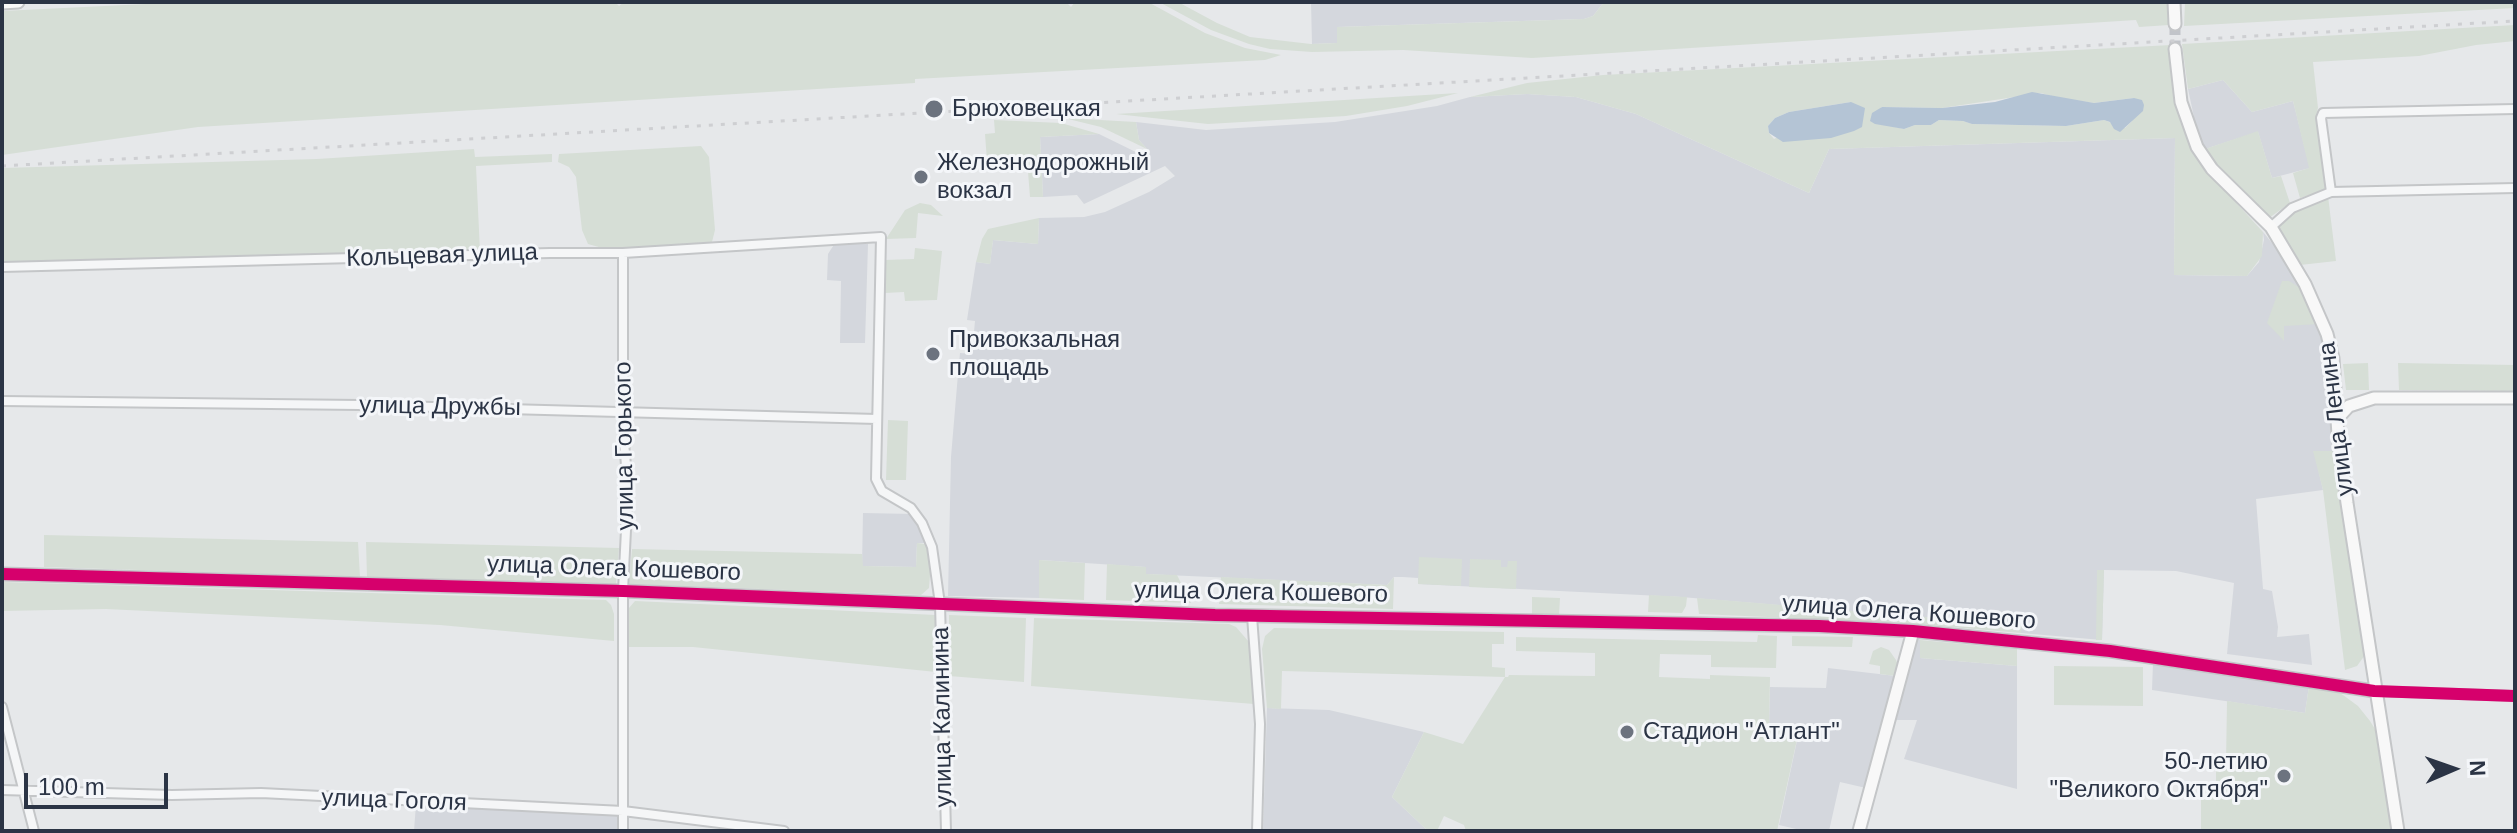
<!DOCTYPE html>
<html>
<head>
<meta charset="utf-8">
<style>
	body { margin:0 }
	#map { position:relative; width:2517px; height:833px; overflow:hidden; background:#e6e8ea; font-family:Helvetica,sans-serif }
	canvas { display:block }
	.frame { position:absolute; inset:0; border:4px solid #2b3445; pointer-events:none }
	.north { position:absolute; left:2413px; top:729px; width:80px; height:80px; -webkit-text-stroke:6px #f4f6f9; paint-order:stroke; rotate:88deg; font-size:22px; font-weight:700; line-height:32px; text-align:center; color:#2b3445 }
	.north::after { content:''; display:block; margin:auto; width:28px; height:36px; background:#2b3445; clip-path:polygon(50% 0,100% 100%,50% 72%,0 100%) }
	.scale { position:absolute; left:24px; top:773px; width:144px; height:36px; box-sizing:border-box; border:4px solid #2b3445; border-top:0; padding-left:10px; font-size:24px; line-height:28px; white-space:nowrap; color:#2b3445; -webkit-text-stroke:6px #f4f6f9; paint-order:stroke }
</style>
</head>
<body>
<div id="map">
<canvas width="2517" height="833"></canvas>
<div class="frame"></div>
<div class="north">N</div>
<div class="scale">100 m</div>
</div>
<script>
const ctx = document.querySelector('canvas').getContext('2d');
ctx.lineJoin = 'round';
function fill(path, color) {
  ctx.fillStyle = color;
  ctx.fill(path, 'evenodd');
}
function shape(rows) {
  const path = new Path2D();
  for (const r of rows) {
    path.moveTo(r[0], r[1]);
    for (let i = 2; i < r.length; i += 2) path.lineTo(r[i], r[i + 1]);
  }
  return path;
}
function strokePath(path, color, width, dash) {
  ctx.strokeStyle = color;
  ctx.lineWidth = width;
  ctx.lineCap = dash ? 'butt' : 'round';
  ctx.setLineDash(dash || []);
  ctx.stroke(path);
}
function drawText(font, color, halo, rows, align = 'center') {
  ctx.font = font + ' Helvetica,sans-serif';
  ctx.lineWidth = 6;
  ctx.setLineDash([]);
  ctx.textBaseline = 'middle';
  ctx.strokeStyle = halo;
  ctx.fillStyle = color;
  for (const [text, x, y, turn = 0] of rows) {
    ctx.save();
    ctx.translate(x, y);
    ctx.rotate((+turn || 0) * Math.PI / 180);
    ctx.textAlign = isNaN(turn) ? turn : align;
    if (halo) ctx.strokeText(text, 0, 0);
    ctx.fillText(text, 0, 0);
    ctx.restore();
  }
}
const built = shape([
	[1311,2,1604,2,1593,16,1584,19,1337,27,1337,43,1312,44],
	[2223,80,2252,112,2293,101,2310,168,2272,178,2258,132,2205,149,2197,131,2188,89],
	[1527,94,1576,97,1636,114,1809,193,1829,149,2175,138,2174,275,2247,276,2259,262,2264,240,2263,232,2277,249,2304,295,2319,324,2328,357,2337,451,2314,451,2323,490,2256,499,2263,589,2272,591,2278,627,2277,637,2309,634,2312,665,2227,654,2234,583,2176,571,2104,570,2102,640,2021,633,2021,625,1681,597,1418,584,1418,578,1403,577,1394,577,1387,585,1145,574,1145,567,1040,560,1039,598,948,596,951,457,958,374,960,353,972,354,975,321,967,320,976,262,990,264,993,240,1038,244,1039,218,1084,217,1105,212,1149,192,1175,176,1165,166,1084,204,1077,195,1043,197,1040,137,1099,134,1146,157,1147,149,1139,140,1136,122,1206,130,1335,122,1437,106,1470,97],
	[835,243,868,244,865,343,840,343,841,281,827,280,828,254],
	[863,513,913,514,929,548,924,543,917,543,916,567,862,566],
	[1915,639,1920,640,1920,658,2017,666,2017,789,1904,759,1917,720,1895,720],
	[2153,663,2309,686,2305,713,2152,690],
	[1828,668,1896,676,1866,788,1840,782,1829,831,1805,831,1779,825,1798,736,1769,728,1770,687,1826,688],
	[1267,708,1329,710,1424,732,1392,797,1428,831,1263,831],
	[416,804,618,813,618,831,414,831]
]);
const green = shape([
	[187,2,615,2,619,6,624,2,1066,2,1071,7,1075,2,1148,2,1205,33,1245,48,1281,55,1265,60,915,79,915,83,198,127,2,155,2,11],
	[1159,2,1178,2,1217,23,1250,37,1311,44,1337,43,1337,27,1584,19,1593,16,1604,2,2168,2,2169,25,2139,27,2136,20,1532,58,1403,50,1312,52,1270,49,1249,44,1211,30],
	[2185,2,2515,2,2515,8,2184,26],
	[2515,25,2515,41,2476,45,2419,56,2313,62,2318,108,2316,116,2327,189,2300,198,2293,173,2309,168,2293,101,2252,112,2223,80,2188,89,2182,44],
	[2171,45,2178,114,2189,143,2208,172,2263,232,2262,256,2247,276,2174,275,2175,138,1829,149,1809,193,1636,114,1576,97,1527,94,1470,97,1527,83,1603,75],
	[2041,93,2058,98,2094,103,2134,98,2132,121,2125,128,2104,120,2066,126,1972,124,1963,121,1939,120,1931,125,1915,125,1904,129,1891,126,1881,107,1942,108],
	[1851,102,1774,139,1769,133,1768,126,1775,118,1789,112],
	[1458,93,1407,106,1346,116,1208,124,1116,114],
	[1064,118,1136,122,1139,140,1147,149,1101,127],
	[994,120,1061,123,1099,134,1040,137,1043,197,1030,197,1027,159,987,161,985,134,995,133],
	[2258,131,2272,178,2281,176,2290,203,2269,218,2221,171,2205,149],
	[701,146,709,157,715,230,712,242,606,249,588,244,582,230,576,177,569,167,558,162,559,154],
	[474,149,475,157,552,154,552,162,476,166,480,252,2,264,2,168,317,159],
	[2328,196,2336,261,2300,265,2276,227,2289,213],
	[920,203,931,205,943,216,918,213,916,238,886,239,905,210],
	[1039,218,1038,244,993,240,990,264,976,262,982,239,988,229],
	[915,248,942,251,937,300,905,301,904,292,885,293,884,260,914,259],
	[2282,281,2289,281,2300,288,2319,324,2284,326,2284,341,2267,323],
	[2368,363,2369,390,2346,390,2343,364],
	[2398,363,2515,365,2515,391,2399,390],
	[888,420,908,421,906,480,886,480],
	[2313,451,2337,451,2365,655,2357,666,2345,670,2323,490],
	[44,535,358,542,360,577,44,567],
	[366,542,619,548,616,584,367,577],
	[917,543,926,544,929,548,931,563,929,588,921,595,629,584,632,549,862,554,863,566,916,567],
	[1419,557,1462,559,1461,586,1418,584],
	[1470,559,1501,560,1501,567,1507,567,1508,561,1517,561,1516,589,1469,587],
	[1039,560,1085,563,1084,600,1039,598],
	[1107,564,1146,567,1146,574,1177,575,1191,603,1106,600],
	[2097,570,2104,570,2102,640,2096,640],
	[1221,577,1387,585,1394,577,1393,609,1219,604],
	[2,582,606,600,611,605,614,614,614,641,440,625,106,609,2,611],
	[1649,595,1687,597,1686,606,1682,613,1648,612],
	[1532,597,1560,598,1559,615,1532,614],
	[1697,598,2022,625,2021,633,1906,623,1699,614],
	[635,601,936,615,936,672,693,647,629,647,629,608],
	[949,615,1026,618,1024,682,949,676],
	[1034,618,1229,624,1236,627,1249,642,1254,704,1031,686],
	[1274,628,1504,632,1504,644,1492,644,1492,667,1505,668,1505,677,1508,677,1509,675,1595,676,1595,653,1516,651,1516,637,1757,642,1758,635,1777,636,1776,668,1711,667,1711,655,1660,654,1659,677,1710,679,1710,675,1770,677,1769,728,1798,735,1777,831,1466,831,1464,825,1444,816,1437,831,1428,831,1392,797,1424,732,1463,744,1505,677,1282,671,1281,709,1267,708,1262,649,1265,636],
	[1792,636,1853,637,1852,647,1792,646],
	[1920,640,2017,649,2017,666,1920,658],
	[1881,647,1889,650,1896,660,1899,667,1896,676,1880,674,1880,666,1869,664,1873,651],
	[2054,666,2143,667,2143,706,2054,705],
	[2309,686,2334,690,2343,695,2358,706,2370,721,2375,729,2392,831,2201,831,2201,795,2216,794,2216,763,2226,763,2227,701,2305,713]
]);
const water = shape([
	[2032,92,2094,103,2134,98,2142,100,2144,105,2143,111,2120,132,2114,129,2110,122,2104,120,2066,126,1972,124,1963,121,1939,120,1931,125,1915,125,1904,129,1875,124,1870,121,1872,113,1882,107,1942,108,1995,102],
	[1851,102,1865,108,1862,127,1854,131,1831,138,1783,142,1769,133,1768,126,1775,118,1789,112]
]);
const secondaryTunnel = shape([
	[2175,24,2175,49]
]);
const street = shape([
	[2331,192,2321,118,2323,113,2515,109],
	[2271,227,2292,208,2331,192,2515,188],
	[2,267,550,253,623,253,881,237,876,479,882,491,911,508,922,523,932,547,940,604,946,831],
	[2,401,360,405,877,419],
	[1252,616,1260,724,1257,831],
	[2374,691,2515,696],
	[2,707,34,831],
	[2,790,172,795,261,793,623,811,784,831],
	[623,831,623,591,628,489,623,430,623,253]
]);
const secondary = shape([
	[2174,2,2175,24],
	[2,3,18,2],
	[2175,49,2181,102,2197,147,2212,169,2271,227,2305,284,2327,334,2333,358,2338,435,2347,503,2398,831],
	[2337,419,2349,406,2374,398,2515,398],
	[2,574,623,591,1215,615,1819,626,1913,631,2110,651,2374,691],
	[1859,831,1913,631]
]);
const rail = shape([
	[2,166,2515,21]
]);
const cycleway = shape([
	[2,574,623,591,1215,615,1819,626,1913,631,2110,651,2374,691,2515,696]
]);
const markers = [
	[934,109,10,"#6c737f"],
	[921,177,8,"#6c737f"],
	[933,354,8,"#6c737f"],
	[1627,732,8,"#6c737f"],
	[2284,776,8,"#6c737f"]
];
const poiNames = [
	["Брюховецкая",952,109],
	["Железнодорожный",937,163],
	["вокзал",937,191],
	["Привокзальная",949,340],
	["площадь",949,368],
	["Стадион \"Атлант\"",1643,732],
	["50-летию",2268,762,"right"],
	["\"Великого Октября\"",2268,790,"right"]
];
const streetNames = [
	["Кольцевая улица",442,256,-2],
	["улица Дружбы",440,407,1],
	["улица Ленина",2337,419,-97],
	["улица Горького",625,446,-91],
	["улица Олега Кошевого",614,569,2],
	["улица Олега Кошевого",1261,593,1],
	["улица Олега Кошевого",1909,613,4],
	["улица Калинина",943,717,-91],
	["улица Гоголя",394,801,2]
];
fill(built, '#d4d7dd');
fill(green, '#d6ded6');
fill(water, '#b4c4d5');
strokePath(secondaryTunnel, '#c1c4c9', 11, [11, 5.5]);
strokePath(street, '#c4c6c8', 12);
strokePath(secondary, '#c4c6c8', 15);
strokePath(street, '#f5f6f7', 8);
strokePath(secondary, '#f8f8f8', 11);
strokePath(rail, '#cecfd2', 3, [4, 8]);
strokePath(cycleway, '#d6006c', 12);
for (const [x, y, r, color] of markers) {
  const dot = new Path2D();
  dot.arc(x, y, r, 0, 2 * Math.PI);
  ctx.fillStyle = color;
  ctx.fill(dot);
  strokePath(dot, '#f4f6f9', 3);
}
drawText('24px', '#2b3445', '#f4f6f9', poiNames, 'left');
drawText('24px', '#2b3445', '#f4f6f9', streetNames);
</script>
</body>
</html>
